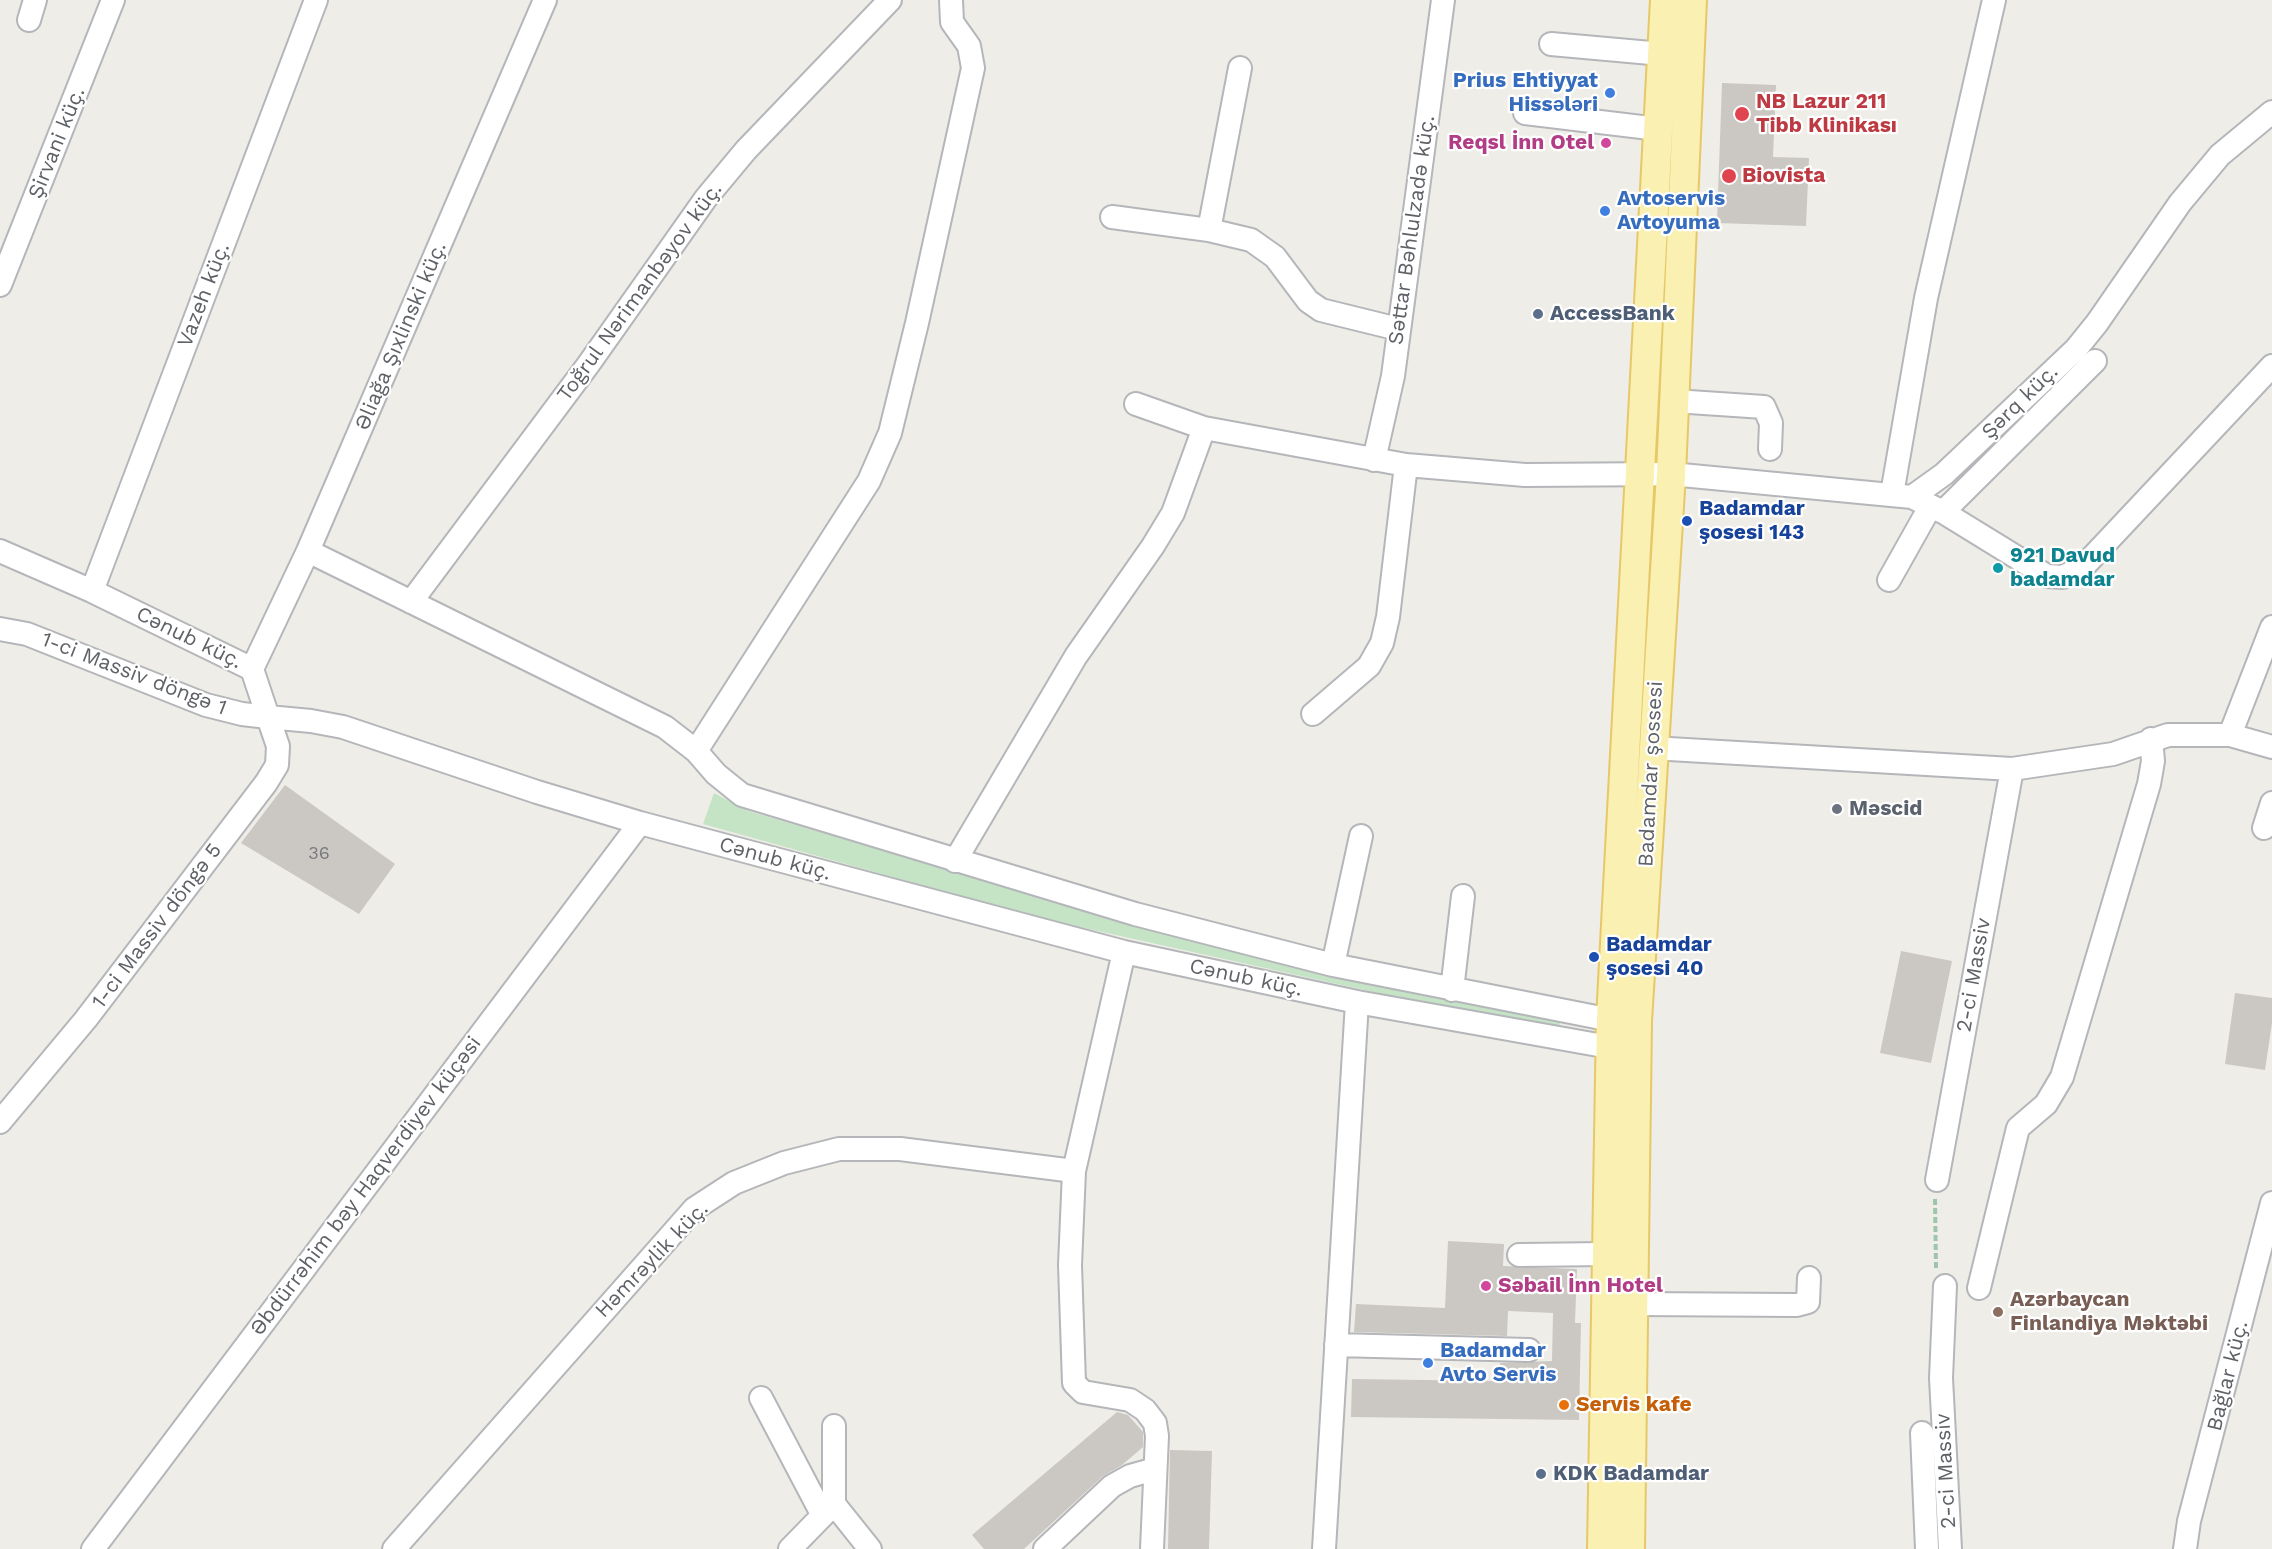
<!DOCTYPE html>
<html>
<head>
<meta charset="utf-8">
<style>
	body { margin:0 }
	canvas { display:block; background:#efede7 }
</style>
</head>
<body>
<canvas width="2272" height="1549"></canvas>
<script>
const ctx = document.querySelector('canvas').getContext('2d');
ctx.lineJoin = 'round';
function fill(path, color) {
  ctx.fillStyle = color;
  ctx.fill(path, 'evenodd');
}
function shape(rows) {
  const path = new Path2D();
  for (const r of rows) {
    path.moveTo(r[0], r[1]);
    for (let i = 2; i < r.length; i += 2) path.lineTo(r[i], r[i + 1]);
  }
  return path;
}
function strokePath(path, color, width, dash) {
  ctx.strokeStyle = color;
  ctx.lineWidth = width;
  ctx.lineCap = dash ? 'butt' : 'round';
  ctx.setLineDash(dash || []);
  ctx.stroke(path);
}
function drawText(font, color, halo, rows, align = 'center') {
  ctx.font = font + ' "Work Sans",sans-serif';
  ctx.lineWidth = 4.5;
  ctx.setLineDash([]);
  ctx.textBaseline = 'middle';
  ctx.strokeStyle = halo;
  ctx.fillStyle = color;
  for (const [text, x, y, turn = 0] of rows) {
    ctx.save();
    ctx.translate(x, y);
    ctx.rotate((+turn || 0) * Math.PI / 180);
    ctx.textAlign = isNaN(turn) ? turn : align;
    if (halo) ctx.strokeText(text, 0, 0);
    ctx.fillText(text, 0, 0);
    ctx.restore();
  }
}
const green = shape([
	[714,793,748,811,1134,924,1561,1018,1559,1028,1396,997,1039,918,703,824]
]);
const building = shape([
	[1722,83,1776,85,1773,157,1809,158,1806,226,1717,223],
	[285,785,395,864,359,914,241,843],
	[1901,951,1952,961,1931,1063,1880,1053],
	[2235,993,2272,998,2272,1023,2265,1070,2225,1064],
	[1448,1241,1504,1244,1503,1266,1577,1269,1575,1323,1581,1323,1579,1420,1351,1417,1352,1379,1500,1381,1500,1363,1552,1361,1553,1313,1508,1311,1507,1336,1354,1332,1356,1304,1445,1308],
	[1117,1412,1128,1415,1143,1432,1143,1447,1122,1465,1103,1476,1024,1549,984,1549,972,1535],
	[1170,1450,1212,1451,1209,1549,1168,1549]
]);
const path = shape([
	[1935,1199,1936,1269]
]);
const minor = shape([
	[29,20,35,0],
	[1551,44,1662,54],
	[1525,113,1658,129],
	[1112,217,1209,230,1251,240,1275,257,1308,301,1321,310,1398,329],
	[1209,230,1240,68],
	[0,285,113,0],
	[1674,401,1764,407,1771,423,1770,449],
	[1136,404,1204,428,1406,465,1525,475,1671,474,1912,497,1944,474,2076,349,2097,323,2180,203,2220,155,2272,112],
	[1374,460,1393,376,1443,0],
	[1892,494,1926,298,1994,0],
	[1912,497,1943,512,2047,576,2063,577,2084,566,2272,366],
	[1943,512,2095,361],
	[0,551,92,591,252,669,268,717,311,721,343,727,537,792,640,823,1124,952,1357,1002,1626,1050],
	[308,551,665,727,696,751,716,774,742,795,1135,914,1333,965,1596,1017,1626,1021],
	[1889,580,1930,507],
	[92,591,316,0],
	[411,602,588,365,706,198,746,150,890,0],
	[0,629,27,634,206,705,242,714,268,717,278,746,277,765,266,783,86,1019,0,1122],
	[252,669,308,551,545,0],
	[1313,714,1369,666,1382,643,1388,617,1406,465],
	[2230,735,2272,627],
	[1652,748,2012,769,2113,754,2168,735,2230,735,2272,747],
	[696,751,869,481,890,433,917,323,973,68,969,46,952,22,951,0],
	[2264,828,2272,803],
	[955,861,1076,656,1153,546,1173,513,1204,428],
	[1124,952,1074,1171,1070,1265,1074,1383,1083,1392,1130,1400,1145,1410,1155,1423,1157,1436,1152,1549],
	[1333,965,1361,836],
	[1452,990,1463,896],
	[1937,1180,2012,769],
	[1519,1255,1607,1254],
	[1945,1286,1941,1378,1950,1549],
	[1979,1288,2018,1128,2046,1104,2062,1077,2149,784,2153,761,2151,739],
	[1634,1304,1797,1305,1808,1302,1809,1278],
	[1336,1345,1529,1350],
	[761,1398,822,1514],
	[834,1426,834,1504,870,1549],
	[1922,1433,1927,1549],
	[93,1549,640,823],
	[394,1549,694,1209,734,1183,784,1163,839,1149,900,1149,1074,1171],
	[790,1549,833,1505],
	[1045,1549,1112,1486,1130,1476,1155,1469],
	[1324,1549,1357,1002],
	[2185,1549,2189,1521,2272,1203]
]);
const major = shape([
	[1602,1549,1611,1019,1665,0],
	[1630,1549,1637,1021,1671,474,1692,0]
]);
const markers = [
	[1610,93,6,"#3f7fe0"],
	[1742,114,8,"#e0444e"],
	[1606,143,6,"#d1479c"],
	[1729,176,8,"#e0444e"],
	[1605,211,6,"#3f7fe0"],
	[1538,314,6,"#5c6f8a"],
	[1687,521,6,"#1a4fb4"],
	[1998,568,6,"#0f9aa8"],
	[1837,809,6,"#6b7280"],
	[1594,957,6,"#1a4fb4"],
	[1486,1286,6,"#d1479c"],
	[1998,1312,6,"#8d6e63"],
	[1428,1363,6,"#3f7fe0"],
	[1564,1405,6,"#e8710a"],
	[1541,1474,6,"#5c6f8a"]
];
const numberNames = [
	["36",319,854]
];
const shopNames = [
	["Prius Ehtiyyat",1598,81,"right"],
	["Hissәlәri",1598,105,"right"],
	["Avtoservis",1617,199],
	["Avtoyuma",1617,223],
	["Badamdar",1440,1351],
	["Avto Servis",1440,1375]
];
const healthNames = [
	["NB Lazur 211",1756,102],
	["Tibb Klinikası",1756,126],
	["Biovista",1742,176]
];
const streetNames = [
	["Şirvani küç.",57,143,-68],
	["Səttar Bəhlulzadə küç.",1412,230,-82],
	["Toğrul Nərimanbəyov küç.",640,292,-54],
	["Vazeh küç.",204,295,-69],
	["Əliağa Şıxlinski küç.",401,336,-67],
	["Şərq küç.",2020,402,-44],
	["Cənub küç.",189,638,26],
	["1-ci Massiv döngə 1",134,674,21],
	["Badamdar şossesi",1651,774,-87],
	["Cənub küç.",775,859,15],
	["1-ci Massiv döngə 5",157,926,-53],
	["2-ci Massiv",1974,975,-80],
	["Cənub küç.",1246,978,12],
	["Əbdürrəhim bəy Haqverdiyev küçəsi",366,1186,-53],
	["Həmrəylik küç.",652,1260,-46],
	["Bağlar küç.",2228,1376,-76],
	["2-ci Massiv",1946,1471,-93]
];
const hotelNames = [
	["Reqsl İnn Otel",1594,143],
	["Səbail İnn Hotel",1498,1286,"left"]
];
const serviceNames = [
	["AccessBank",1550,314],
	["KDK Badamdar",1553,1474]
];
const transitNames = [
	["Badamdar",1699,509],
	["şosesi 143",1699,533],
	["Badamdar",1606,945],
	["şosesi 40",1606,969]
];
const cultureNames = [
	["921 Davud",2010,556],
	["badamdar",2010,580]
];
const worshipNames = [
	["Məscid",1849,809]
];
const educationNames = [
	["Azərbaycan",2010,1300],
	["Finlandiya Məktəbi",2010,1324]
];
const foodNames = [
	["Servis kafe",1576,1405]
];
fill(green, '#c5e4c6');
fill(building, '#cbc8c4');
strokePath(minor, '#b4b6ba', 26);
strokePath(major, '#e7c868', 32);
strokePath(path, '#9ec5ab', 4, [6, 3]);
strokePath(minor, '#fff', 22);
strokePath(major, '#f9f0b2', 28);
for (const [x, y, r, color] of markers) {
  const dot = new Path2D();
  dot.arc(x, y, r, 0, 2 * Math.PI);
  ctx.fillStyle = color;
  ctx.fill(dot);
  strokePath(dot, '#fff', 2);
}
drawText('18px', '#797b7e', null, numberNames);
drawText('bold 21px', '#366cbe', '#fff', shopNames, 'left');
drawText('bold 21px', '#be3a42', '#fff', healthNames, 'left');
drawText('21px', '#5e6166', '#fff', streetNames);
drawText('bold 21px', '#b23c85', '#fff', hotelNames, 'right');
drawText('bold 21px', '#4e5e75', '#fff', serviceNames, 'left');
drawText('bold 21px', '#164399', '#fff', transitNames, 'left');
drawText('bold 21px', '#0d838f', '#fff', cultureNames, 'left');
drawText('bold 21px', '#5b616d', '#fff', worshipNames, 'left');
drawText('bold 21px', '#785e54', '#fff', educationNames, 'left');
drawText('bold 21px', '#c56008', '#fff', foodNames, 'left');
</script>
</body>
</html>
